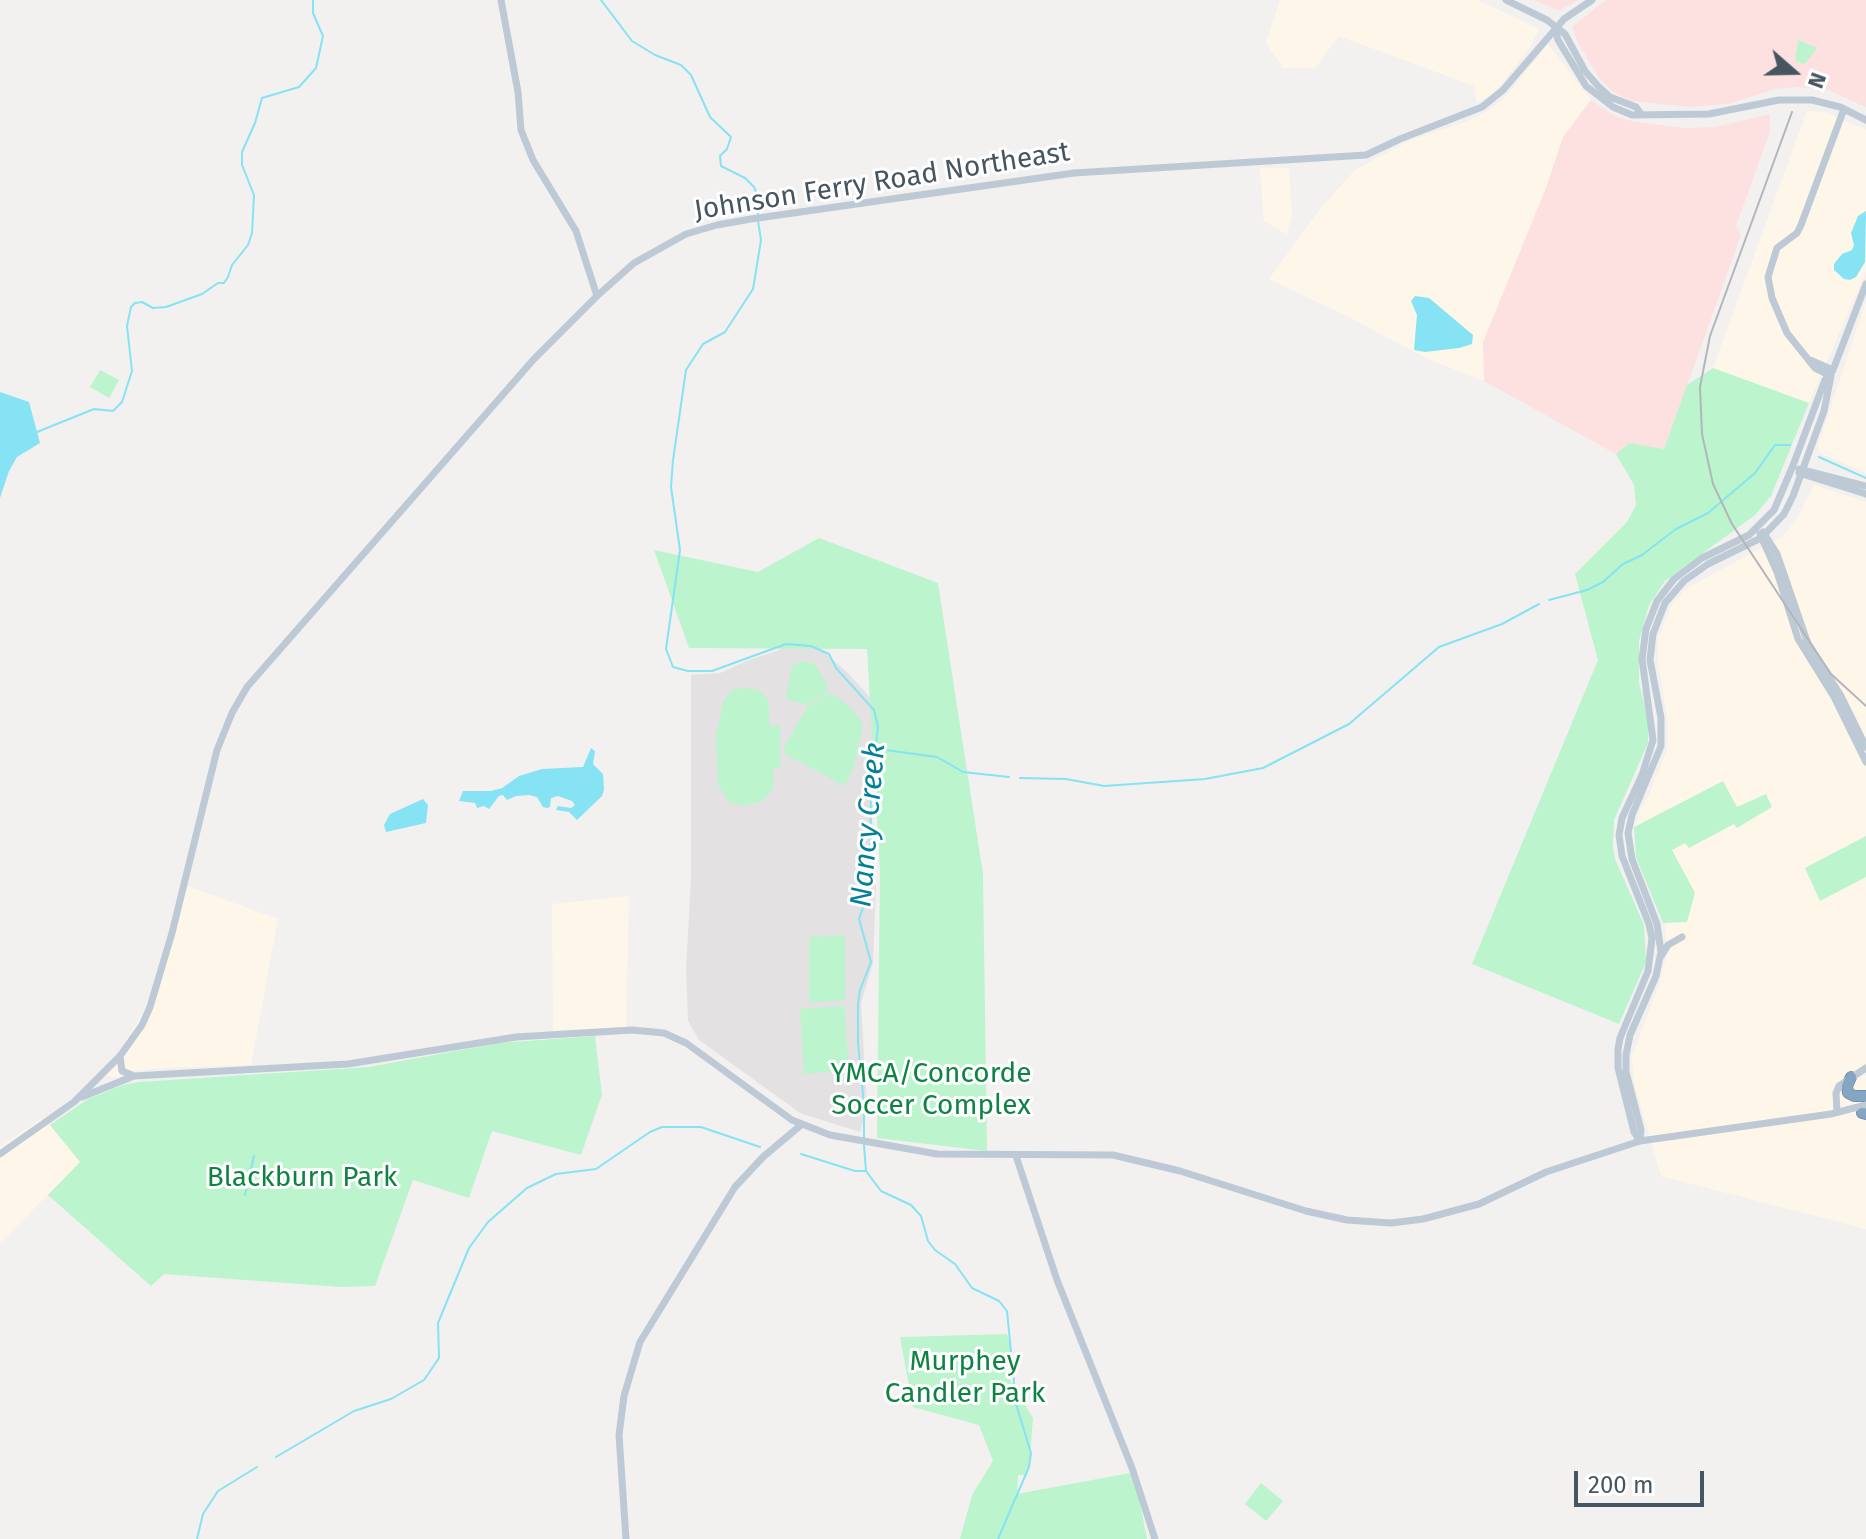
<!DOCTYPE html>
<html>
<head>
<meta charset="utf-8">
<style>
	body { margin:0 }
	#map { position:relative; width:1866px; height:1539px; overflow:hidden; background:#f3f0f0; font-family:"Fira Sans",sans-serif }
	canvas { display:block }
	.north { position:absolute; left:1754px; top:32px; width:80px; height:80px; -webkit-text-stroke:6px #fff; paint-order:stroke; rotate:110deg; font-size:22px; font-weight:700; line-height:32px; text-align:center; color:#465560 }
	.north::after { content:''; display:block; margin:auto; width:28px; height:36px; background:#465560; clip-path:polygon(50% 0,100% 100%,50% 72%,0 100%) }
	.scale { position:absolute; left:1574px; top:1471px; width:130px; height:36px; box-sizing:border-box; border:4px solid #465560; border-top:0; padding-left:10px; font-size:24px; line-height:28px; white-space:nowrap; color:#465560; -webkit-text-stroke:6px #fff; paint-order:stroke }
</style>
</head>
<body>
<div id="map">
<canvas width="1866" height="1539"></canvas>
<div class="north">N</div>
<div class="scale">200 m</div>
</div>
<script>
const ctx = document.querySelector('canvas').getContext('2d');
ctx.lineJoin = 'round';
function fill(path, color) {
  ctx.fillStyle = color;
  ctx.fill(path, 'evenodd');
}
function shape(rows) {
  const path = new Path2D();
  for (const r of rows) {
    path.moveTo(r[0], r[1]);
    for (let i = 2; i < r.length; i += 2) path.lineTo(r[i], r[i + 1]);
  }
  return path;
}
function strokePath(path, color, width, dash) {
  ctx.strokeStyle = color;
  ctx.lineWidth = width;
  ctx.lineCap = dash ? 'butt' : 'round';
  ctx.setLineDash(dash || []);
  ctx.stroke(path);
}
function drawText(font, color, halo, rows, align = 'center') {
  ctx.font = font + ' "Fira Sans",sans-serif';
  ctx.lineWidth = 6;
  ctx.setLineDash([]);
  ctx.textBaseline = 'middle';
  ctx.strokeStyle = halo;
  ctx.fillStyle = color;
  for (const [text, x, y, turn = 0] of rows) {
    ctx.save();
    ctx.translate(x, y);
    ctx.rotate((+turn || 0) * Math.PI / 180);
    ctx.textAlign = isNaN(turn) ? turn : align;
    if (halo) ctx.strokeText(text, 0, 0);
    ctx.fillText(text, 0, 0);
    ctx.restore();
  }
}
const commercial = shape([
	[1280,0,1477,0,1539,29,1530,47,1503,82,1492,94,1477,103,1474,86,1339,36,1315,68,1283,68,1266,43],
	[1548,44,1591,100,1563,137,1546,188,1484,342,1484,381,1426,358,1347,316,1269,279,1320,209,1355,170,1411,140,1466,122,1484,113,1503,100],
	[1807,111,1825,112,1866,130,1866,271,1809,403,1713,368],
	[1260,168,1289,168,1292,214,1287,234,1264,221],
	[1866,302,1866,473,1820,453,1818,445],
	[1814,485,1866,502,1866,1229,1661,1176,1634,1082,1632,1057,1659,984,1667,954,1665,919,1635,853,1635,826,1640,810,1649,795,1667,750,1668,723,1658,662,1658,638,1671,606,1687,588,1782,537,1797,519],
	[182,884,278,919,251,1065,162,1068,135,1071,114,1078,103,1073,116,1057,148,1004,168,944],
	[629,896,626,1027,553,1030,552,904],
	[41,1119,50,1125,80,1162,0,1243,0,1147]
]);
const education = shape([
	[790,642,816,645,848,673,884,713,872,815,876,886,873,963,861,1003,867,1107,860,1132,800,1113,699,1040,688,1021,686,969,691,879,691,675,720,673,749,660,777,651]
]);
const medical = shape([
	[1534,0,1578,0,1559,11],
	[1606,0,1866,0,1866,107,1828,90,1797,87,1775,89,1728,104,1691,107,1631,101,1613,92,1600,79,1578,43,1572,27],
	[1591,100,1615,116,1632,121,1683,128,1715,127,1770,114,1770,132,1736,226,1741,235,1664,450,1629,443,1616,454,1484,381,1483,342,1546,188,1563,137]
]);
const green = shape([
	[1798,40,1817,48,1805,64,1795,61],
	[1713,368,1809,403,1771,496,1755,515,1665,581,1649,605,1639,641,1639,683,1649,723,1648,743,1614,820,1613,846,1615,859,1644,925,1646,962,1619,1024,1472,964,1598,660,1575,574,1627,522,1636,505,1634,485,1616,454,1629,443,1664,449,1687,385],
	[100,370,119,380,109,398,90,387],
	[819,538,938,583,983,874,987,1151,877,1138,880,870,867,649,689,648,654,550,758,572],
	[802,661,815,664,826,683,828,693,807,705,788,699,786,696,792,666],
	[752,688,761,692,768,700,770,727,780,725,780,767,773,768,774,782,771,792,762,801,742,806,728,801,718,785,716,735,723,702,729,693,735,689],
	[829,694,838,697,853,710,863,724,855,764,845,786,785,754,784,747,808,706],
	[1723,781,1737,807,1766,794,1772,807,1737,828,1734,824,1689,848,1685,843,1672,850,1695,893,1687,922,1663,923,1636,857,1634,827],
	[1866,836,1866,877,1820,901,1805,868],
	[845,935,845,1000,809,1003,809,937],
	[844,1006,849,1070,804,1074,800,1009],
	[595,1036,602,1095,581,1155,492,1131,469,1198,413,1180,375,1286,341,1287,164,1274,151,1286,48,1195,80,1162,50,1125,88,1099,123,1085,139,1082,369,1067,499,1043],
	[1007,1334,1011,1348,1006,1373,1033,1418,1029,1468,1025,1475,1018,1475,1017,1494,1130,1473,1139,1498,1147,1539,960,1539,972,1495,993,1461,979,1425,913,1407,900,1337],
	[1261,1483,1283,1501,1266,1521,1245,1504]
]);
const water = shape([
	[1866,211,1865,262,1856,277,1850,280,1844,279,1834,270,1834,264,1842,254,1852,250,1854,245,1851,233,1858,216],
	[1415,296,1429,298,1473,335,1472,344,1459,348,1425,352,1414,350,1417,315,1411,301],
	[0,392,29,402,40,443,17,457,9,471,0,498],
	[591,748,595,751,593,764,603,774,604,790,602,796,577,820,569,812,556,810,558,806,571,808,575,805,572,801,558,796,551,798,550,807,547,808,543,807,537,797,529,795,516,796,507,800,503,795,499,796,489,809,484,806,477,808,475,803,459,801,463,791,491,791,502,788,519,776,542,769,583,767],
	[423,799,428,805,426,823,386,832,384,825,390,814]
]);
const stream = shape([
	[601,0,632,41,655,55,681,65,691,75,710,117,731,137,727,149,720,156,721,166,745,178,754,187,759,199,758,215],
	[758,221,761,240,753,289,725,332,703,344,686,370,673,460,671,487,680,550,666,649,673,667,688,671,712,671,786,644,811,646,829,654,836,668,874,710,878,727,871,787,870,873,869,891,859,919,871,962,860,990,858,1004,858,1043,864,1105,864,1138],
	[37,432,94,409,113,411,122,402,132,371,127,326,131,307,135,303,142,302,153,308,166,307,202,294,218,283,224,283,228,277,232,265,248,245,252,233,254,195,242,165,242,152,255,123,262,98,299,87,316,68,323,36,313,13,313,0],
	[1819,457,1866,478],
	[1549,600,1587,590,1603,582,1623,564,1642,555,1676,529,1708,513,1755,473,1775,445,1790,445],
	[878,749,937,757,963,772,1009,777],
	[1020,778,1066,779,1104,786,1205,779,1263,768,1349,724,1439,647,1502,624,1539,604],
	[864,1145,866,1171,881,1191,911,1205,921,1216,928,1241,935,1250,955,1264,972,1288,999,1301,1007,1311,1014,1382,1013,1394,1031,1453,1029,1467,998,1539],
	[801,1154,855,1171,865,1171],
	[245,1195,254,1156],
	[276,1457,354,1411,391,1399,424,1380,439,1358,438,1323,469,1248,488,1222,527,1188,556,1174,596,1169,650,1132,662,1127,701,1127,760,1147],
	[197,1539,203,1514,218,1491,257,1467]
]);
const secondary = shape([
	[501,0,518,92,521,130,533,160,576,231,597,296],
	[1506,0,1547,20,1565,34,1585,71,1598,86,1610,97,1636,107,1641,114],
	[1555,28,1558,40,1586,86,1613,107,1632,115,1709,114,1779,100,1812,100,1840,107,1866,120],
	[1810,360,1833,370],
	[1831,376,1815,368,1787,333,1772,298,1768,277,1777,248,1797,233,1801,225,1844,109],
	[1799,469,1866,486],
	[1799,473,1866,494],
	[1763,532,1777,554,1808,644,1841,696,1866,747],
	[1760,534,1777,572,1798,639,1834,697,1866,762],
	[1661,956,1668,945,1682,937],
	[120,1056,122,1071,132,1075],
	[82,1097,134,1076,348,1064,516,1037,632,1030,664,1033,686,1043,792,1120,830,1135,937,1154,1113,1155,1180,1171,1306,1211,1347,1220,1391,1223,1423,1219,1479,1204,1546,1172,1640,1141,1831,1114,1866,1105],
	[1837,1112,1836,1093,1839,1086,1866,1068],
	[1640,1139,1641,1130,1626,1072,1626,1055,1630,1035,1656,976,1661,952,1657,924,1632,859,1628,833,1632,815,1661,746,1661,718,1650,660,1653,634,1665,603,1684,581,1708,564,1761,538,1784,514,1793,496,1824,411,1831,376],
	[1640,1141,1634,1132,1618,1068,1618,1049,1620,1038,1648,971,1652,938,1649,924,1622,856,1619,835,1622,818,1642,775,1653,740,1642,659,1646,629,1657,601,1674,579,1702,558,1749,535,1774,510,1792,468,1825,380,1833,370,1866,284],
	[0,1154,74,1102,120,1056,142,1025,150,1007,172,933,217,750,232,713,247,687,534,359,597,296,634,263,686,234,717,225,751,219,1074,173,1366,155,1400,139,1482,107,1503,90,1564,19,1592,0],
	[1016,1156,1057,1280,1132,1468,1155,1539],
	[626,1539,619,1435,624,1396,640,1342,735,1187,763,1157,801,1125]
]);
const highway = shape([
	[1851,1077,1847,1086,1848,1093,1854,1096,1866,1096],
	[1862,1113,1866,1114]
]);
const rail = shape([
	[1792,112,1710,336,1700,387,1702,434,1713,484,1732,524,1831,674,1866,706]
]);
const streetNames = [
	["Johnson Ferry Road Northeast",882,182,-9]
];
const parkNames = [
	["YMCA/Concorde",931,1074],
	["Soccer Complex",931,1106],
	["Blackburn Park",302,1178],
	["Murphey",965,1362],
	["Candler Park",965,1394]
];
const waterNames = [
	["Nancy Creek",869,825,-85]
];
fill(commercial, '#fef7e9');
fill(education, '#e4e1e2');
fill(medical, '#fde1e0');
fill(green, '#bcf4ce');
fill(water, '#85e3f4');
strokePath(stream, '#85e3f4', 2);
strokePath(highway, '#6f91af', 12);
strokePath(secondary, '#bdcad6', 7);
strokePath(highway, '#84a6c3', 10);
strokePath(rail, '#b2b6bb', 2);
drawText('28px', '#465560', '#fff', streetNames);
drawText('28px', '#0f8343', '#fff', parkNames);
drawText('italic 30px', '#038097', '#fff', waterNames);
</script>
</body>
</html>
